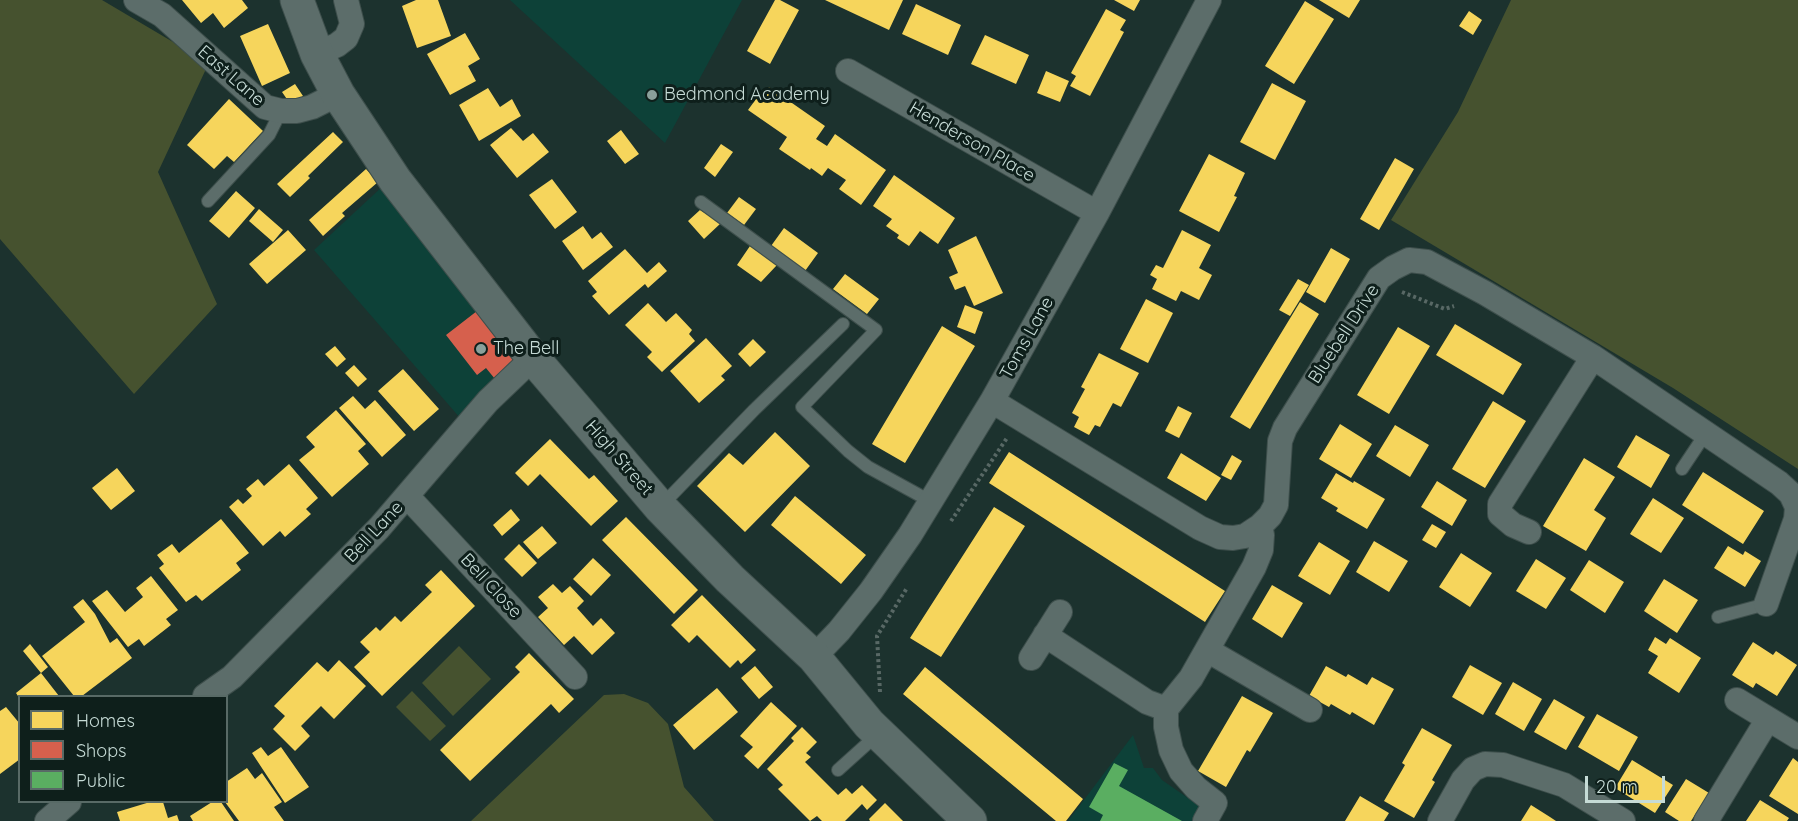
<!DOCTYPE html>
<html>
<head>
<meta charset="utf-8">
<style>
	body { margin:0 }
	#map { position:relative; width:1798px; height:821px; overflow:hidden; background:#1c322e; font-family:Quicksand,sans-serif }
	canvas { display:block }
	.legend { position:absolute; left:18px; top:695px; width:210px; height:108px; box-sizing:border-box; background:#0e1f1b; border:2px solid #586a66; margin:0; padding:8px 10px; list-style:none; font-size:18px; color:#c6dbd6 }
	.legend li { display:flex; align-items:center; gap:12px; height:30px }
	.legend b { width:30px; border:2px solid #586a66 }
	.scale { position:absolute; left:1585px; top:776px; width:80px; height:27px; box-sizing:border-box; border:3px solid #c6dbd6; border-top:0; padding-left:8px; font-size:18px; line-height:21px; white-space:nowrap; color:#c6dbd6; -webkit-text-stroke:4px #0e1f1b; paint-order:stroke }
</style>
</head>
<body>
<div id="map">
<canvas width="1798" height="821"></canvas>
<ul class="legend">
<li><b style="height:16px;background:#f6d55c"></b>Homes</li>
<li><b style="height:16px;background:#d6604d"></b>Shops</li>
<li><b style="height:16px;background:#5aae61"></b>Public</li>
</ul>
<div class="scale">20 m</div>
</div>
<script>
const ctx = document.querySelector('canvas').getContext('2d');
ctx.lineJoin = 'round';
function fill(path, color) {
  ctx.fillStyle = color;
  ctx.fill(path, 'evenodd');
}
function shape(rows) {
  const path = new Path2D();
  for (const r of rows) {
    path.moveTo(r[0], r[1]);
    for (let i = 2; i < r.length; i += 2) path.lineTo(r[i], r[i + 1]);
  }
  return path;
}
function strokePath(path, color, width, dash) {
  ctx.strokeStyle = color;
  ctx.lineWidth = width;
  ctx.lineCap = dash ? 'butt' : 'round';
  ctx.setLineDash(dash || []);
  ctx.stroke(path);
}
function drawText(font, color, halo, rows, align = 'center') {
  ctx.font = font + ' Quicksand,sans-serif';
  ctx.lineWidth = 6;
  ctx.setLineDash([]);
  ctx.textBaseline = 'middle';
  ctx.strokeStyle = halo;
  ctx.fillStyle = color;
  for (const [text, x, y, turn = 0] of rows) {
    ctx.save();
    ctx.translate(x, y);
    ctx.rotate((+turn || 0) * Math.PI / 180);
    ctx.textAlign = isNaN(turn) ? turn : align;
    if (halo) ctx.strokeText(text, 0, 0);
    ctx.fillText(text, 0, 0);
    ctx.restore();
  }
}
const built = shape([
	[510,0,742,0,665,143],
	[384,185,522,365,461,419,314,250],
	[1133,735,1144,768,1153,768,1162,780,1201,807,1193,821,1068,821]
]);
const green = shape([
	[0,0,102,0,173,42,206,69,158,172,217,304,134,394,0,239],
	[1511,0,1798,0,1798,469,1673,388,1391,220,1458,112],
	[459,646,491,679,453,716,422,683],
	[412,691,446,726,430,741,396,707],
	[624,694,648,703,668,724,684,787,714,821,471,821,604,695]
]);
const homes = shape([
	[182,0,242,0,248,8,224,28,213,13,201,23],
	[416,0,438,0,451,36,417,48,402,6],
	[775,0,780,0,799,10,770,64,747,51],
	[825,0,903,0,889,30],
	[1114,0,1140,0,1134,11],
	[1319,0,1360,0,1349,18],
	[1305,1,1334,19,1294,84,1265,66],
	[916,4,961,25,948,55,902,34],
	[1106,9,1126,20,1120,30,1124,32,1090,96,1070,86,1076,76,1071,73],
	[1469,11,1482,20,1473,35,1459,26],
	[268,24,290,73,262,86,240,36],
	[465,33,480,59,468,66,476,81,450,95,427,54],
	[985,35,1029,55,1016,84,971,64],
	[1046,71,1069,81,1060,102,1037,93],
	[1272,83,1306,101,1275,160,1240,142],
	[295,84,303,96,291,105,282,92],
	[769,87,825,126,816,139,827,146,835,134,886,170,861,205,839,189,846,180,828,168,822,176,811,168,810,170,779,149,787,137,748,110,759,95],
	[488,88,500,107,512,99,521,116,479,141,459,105],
	[229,99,263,131,234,162,227,156,214,169,187,145],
	[511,128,523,141,533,133,549,152,517,178,490,145],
	[621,130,639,154,625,164,607,141],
	[333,132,343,142,308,176,310,178,290,197,277,184],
	[721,144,733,152,715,177,704,168],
	[1209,154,1245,173,1234,196,1237,197,1219,232,1179,211],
	[1395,158,1414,169,1379,230,1360,219],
	[366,169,378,182,342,213,345,216,323,236,309,220],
	[894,175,955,218,938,244,920,231,909,246,897,238,899,235,886,226,892,219,873,206],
	[552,179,577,212,555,229,529,195],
	[236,191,255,208,229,238,209,221],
	[739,197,756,209,744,225,727,213],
	[259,209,283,230,273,242,249,221],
	[700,210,721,223,704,239,688,221],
	[583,226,592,239,601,232,613,247,583,270,562,241],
	[784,228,818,253,805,271,771,246],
	[288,230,306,250,267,284,249,264],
	[1182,230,1211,245,1199,268,1212,275,1199,300,1181,291,1176,301,1152,289,1157,279,1150,275,1156,265,1163,268],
	[976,236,1003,293,974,306,965,286,955,290,949,277,958,273,948,250],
	[750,246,777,265,761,282,737,265],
	[1331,248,1350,259,1325,303,1306,292],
	[625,249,647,273,659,262,667,271,648,288,645,284,609,315,592,296,597,292,588,281],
	[845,274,879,299,867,314,833,289],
	[1298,279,1309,285,1290,316,1279,310],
	[1146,299,1173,313,1148,363,1120,349],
	[1300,302,1319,314,1250,429,1230,417],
	[648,303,666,322,676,313,692,330,689,334,695,341,662,372,647,357,652,352,625,325],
	[965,305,983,312,975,334,957,327],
	[1455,324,1522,364,1503,395,1436,355],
	[942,326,975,346,905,463,872,444],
	[1398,327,1430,346,1389,414,1357,395],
	[706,338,732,366,721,376,725,380,699,403,670,371],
	[753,339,766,352,750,367,738,354],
	[335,346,346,359,337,367,325,354],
	[1099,353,1139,373,1121,407,1113,403,1100,427,1095,425,1089,435,1074,427,1079,417,1072,413,1085,389,1081,387],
	[354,365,367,379,358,387,345,373],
	[403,369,439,409,414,431,378,391],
	[353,396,365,409,375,400,406,435,382,457,339,408],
	[1493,401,1526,421,1485,488,1452,469],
	[1178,406,1192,413,1179,438,1165,431],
	[336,410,366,444,358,451,369,464,332,497,299,460,315,447,306,437],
	[1340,424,1372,444,1351,478,1319,459],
	[1395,425,1429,445,1410,477,1376,456],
	[775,432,810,466,745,532,697,486,729,453,743,465],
	[1636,435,1670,455,1651,488,1617,467],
	[550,439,589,479,594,475,618,501,591,526,540,474,528,486,515,473],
	[1009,452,1225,591,1205,622,989,483],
	[1181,453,1221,478,1206,501,1167,478],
	[1232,455,1242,461,1231,480,1221,475],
	[1584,458,1615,477,1594,510,1606,518,1586,551,1543,526],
	[289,464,318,498,306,509,311,514,285,537,280,531,263,546,229,507,238,499,243,504,252,496,246,489,258,479,264,486],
	[117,468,135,491,111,510,92,488],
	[1703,472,1764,511,1743,544,1682,505],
	[1336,473,1353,483,1354,481,1385,499,1367,529,1336,511,1338,508,1321,498],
	[1437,481,1467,500,1452,526,1421,507],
	[795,496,866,555,841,584,771,525],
	[1653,498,1684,518,1661,553,1630,534],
	[994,507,1025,526,941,657,910,638],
	[511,509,520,520,502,536,493,525],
	[626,517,698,590,674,614,602,540],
	[221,519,249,553,236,563,241,570,202,601,196,595,186,602,159,568,164,564,157,555,172,544,179,553],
	[1432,524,1446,532,1436,548,1422,540],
	[542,526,557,543,538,559,523,542],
	[1374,541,1408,561,1389,592,1356,572],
	[1319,542,1350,561,1330,595,1298,576],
	[519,544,537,563,522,577,504,559],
	[1728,546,1743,555,1745,551,1761,561,1745,587,1714,568],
	[1461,553,1492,573,1470,607,1439,587],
	[593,558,611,575,591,596,573,579],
	[1536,559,1566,578,1546,609,1516,591],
	[1589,560,1624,582,1605,613,1570,590],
	[441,570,475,606,382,696,354,667,370,652,360,642,376,627,380,631,395,616,401,622,432,592,425,585],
	[151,576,178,610,166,619,171,625,144,646,139,639,128,647,92,601,107,590,125,612,143,597,136,588],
	[1664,579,1698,600,1677,633,1644,611],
	[553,584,562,593,570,586,584,601,577,608,593,626,601,618,615,633,592,655,574,636,564,645,538,617,548,608,538,597],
	[1272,585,1303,603,1282,638,1252,619],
	[702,595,756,650,741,664,738,660,730,668,697,635,689,643,671,625],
	[83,599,95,614,110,643,117,638,132,658,82,696,74,696,42,656,85,622,73,607],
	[1655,637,1666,644,1670,638,1701,658,1679,693,1648,673,1658,656,1648,650],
	[1753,642,1773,655,1776,651,1797,665,1777,696,1756,683,1753,688,1732,675],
	[30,644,48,667,41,673,23,651],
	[529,653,574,699,559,713,551,704,470,781,440,750,520,672,515,667],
	[339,660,366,686,334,719,321,706,301,726,310,736,295,751,273,729,285,716,274,706,317,662,328,672],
	[1470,665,1502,683,1483,715,1452,697],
	[755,666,773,687,759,699,741,678],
	[1326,666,1346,677,1348,674,1367,685,1372,677,1394,689,1374,725,1352,712,1350,715,1331,704,1329,707,1309,696],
	[925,667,1083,799,1066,821,1056,821,903,694],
	[41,673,59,696,18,696,16,693],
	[1513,682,1542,699,1524,731,1495,714],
	[717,688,738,712,694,750,673,725],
	[1242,696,1273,713,1250,752,1247,750,1226,787,1198,771],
	[1554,699,1585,717,1566,750,1534,732],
	[771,702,797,726,758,769,744,756,753,747,740,736],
	[6,707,20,724,20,759,0,774,0,711],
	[1597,714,1638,737,1619,771,1578,747],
	[802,727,817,742,806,753,811,757,805,762,838,795,846,788,852,794,862,785,877,800,867,810,862,804,845,821,822,821,817,816,810,821,778,789,783,785,767,769,794,741,791,738],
	[1422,728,1452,745,1432,780,1435,782,1414,818,1384,801,1405,765,1402,763],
	[261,747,268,756,281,747,309,787,285,803,252,753],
	[1793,758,1798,762,1798,814,1769,796],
	[1632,760,1673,785,1655,813,1615,788],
	[247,768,255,779,262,773,282,802,274,807,284,821,239,821,225,802,226,782],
	[1686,779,1709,793,1691,821,1679,821,1665,812],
	[1360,796,1389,813,1384,821,1345,821],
	[1760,800,1789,818,1787,821,1746,821],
	[150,802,163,802,168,818,177,815,179,821,120,821,117,812],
	[212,802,221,802,234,821,193,821,190,816],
	[885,803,903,821,870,821,869,819],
	[1531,805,1550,817,1556,821,1521,821]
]);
const shops = shape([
	[477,311,516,363,495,379,486,368,477,375,446,335]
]);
const public = shape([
	[1114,763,1128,770,1119,786,1182,821,1100,821,1103,815,1089,807]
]);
const path = shape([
	[1402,292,1445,309,1454,306],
	[951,521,1007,438],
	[880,692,877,636,907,588]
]);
const lane = shape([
	[208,201,269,135,281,111],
	[701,202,876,330,802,407,848,451,868,467,930,501],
	[1682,469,1706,433],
	[661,506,754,410,843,324],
	[1718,617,1766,604],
	[838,770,878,734]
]);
const street = shape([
	[136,0,162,15,265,107,281,111,297,111,312,107,338,94],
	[317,54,337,45,346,38,352,24,346,0],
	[848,71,1097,213],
	[992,401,1200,528,1220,537,1233,538,1245,536,1260,526,1270,516,1276,505,1280,441,1285,428,1379,278,1393,268,1409,260,1427,262,1485,293,1593,357,1779,483,1791,494,1797,507,1796,519,1766,604],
	[407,496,575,677],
	[1529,532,1513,525,1500,514,1500,504,1593,357],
	[1045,635,1147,702,1166,709],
	[1207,650,1310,710],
	[814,657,839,631,871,591,910,535,992,401,1097,213,1209,0],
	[1031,658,1060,612],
	[205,696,232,677,379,528,488,401,533,358],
	[1737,700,1798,737],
	[47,821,69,802],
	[1205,821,1215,803,1196,788,1181,771,1171,750,1166,727,1166,709,1191,678,1254,567,1261,550,1262,535,1260,526],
	[1440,821,1463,780,1473,769,1485,764,1503,765,1564,785,1623,821],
	[1706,821,1768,719]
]);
const secondary = shape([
	[297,0,317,54,338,94,395,180,533,358,660,507,730,579,814,657,869,724,970,821]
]);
const markers = [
	[652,95,6,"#8aa09b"],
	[481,349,6,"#8aa09b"]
];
const streetNames = [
	["East Lane",231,76,41],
	["Henderson Place",972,142,30],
	["Bluebell Drive",1344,334,-57],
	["Toms Lane",1027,338,-61],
	["High Street",619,458,49],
	["Bell Lane",374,532,-47],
	["Bell Close",491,586,47]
];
const poiNames = [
	["Bedmond Academy",664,95],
	["The Bell",493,349]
];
fill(built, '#0d4138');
fill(green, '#46522f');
fill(homes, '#f6d55c');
fill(shops, '#d6604d');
fill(public, '#5aae61');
strokePath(lane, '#3e4f4c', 14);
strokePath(street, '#3e4f4c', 26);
strokePath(secondary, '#3e4f4c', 35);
strokePath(path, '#586865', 4, [3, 3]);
strokePath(lane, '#5c6d6a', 12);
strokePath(street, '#5c6d6a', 24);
strokePath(secondary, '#5c6d6a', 33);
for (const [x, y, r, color] of markers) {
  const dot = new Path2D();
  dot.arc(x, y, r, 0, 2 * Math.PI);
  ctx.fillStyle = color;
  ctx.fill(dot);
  strokePath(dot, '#0e1f1b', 2);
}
drawText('18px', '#c6dbd6', '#0e1f1b', streetNames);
drawText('18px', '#c6dbd6', '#0e1f1b', poiNames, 'left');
</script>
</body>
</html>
